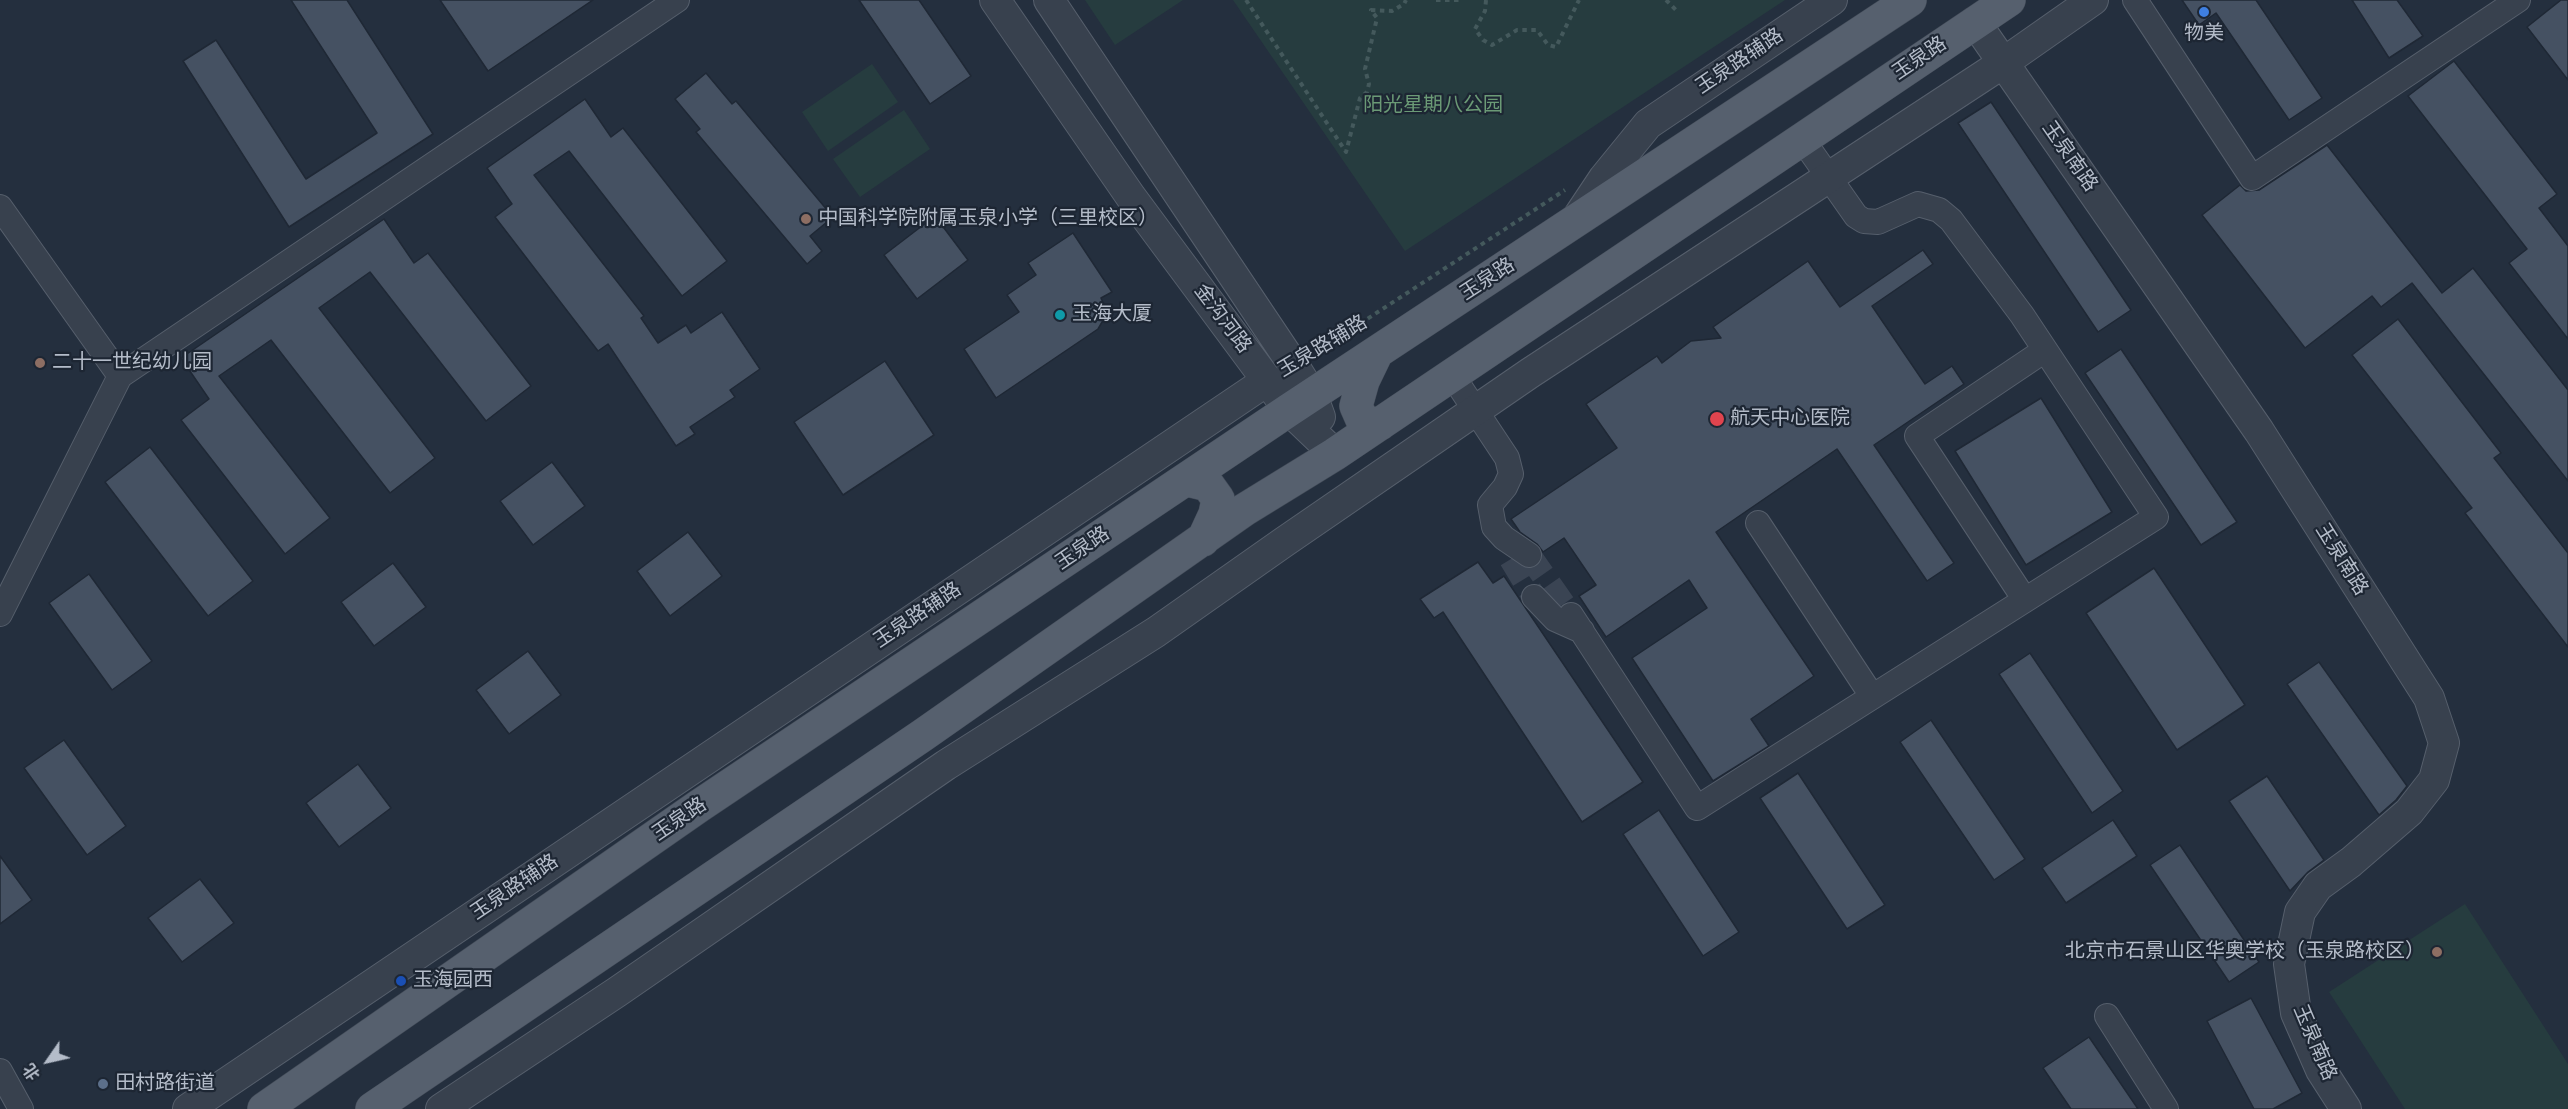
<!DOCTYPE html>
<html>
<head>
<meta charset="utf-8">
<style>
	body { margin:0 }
	#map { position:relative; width:2568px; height:1109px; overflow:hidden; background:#242f3e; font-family:"Sofia Sans Condensed","Noto Sans SC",sans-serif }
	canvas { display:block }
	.north { position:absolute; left:18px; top:1031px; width:60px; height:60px; -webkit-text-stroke:4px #1d2633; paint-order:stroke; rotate:236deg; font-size:16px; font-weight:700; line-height:24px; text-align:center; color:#b4bcc9 }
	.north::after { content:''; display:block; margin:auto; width:21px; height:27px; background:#b4bcc9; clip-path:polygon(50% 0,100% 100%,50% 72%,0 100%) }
</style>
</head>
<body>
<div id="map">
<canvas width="2568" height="1109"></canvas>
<div class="north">北</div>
</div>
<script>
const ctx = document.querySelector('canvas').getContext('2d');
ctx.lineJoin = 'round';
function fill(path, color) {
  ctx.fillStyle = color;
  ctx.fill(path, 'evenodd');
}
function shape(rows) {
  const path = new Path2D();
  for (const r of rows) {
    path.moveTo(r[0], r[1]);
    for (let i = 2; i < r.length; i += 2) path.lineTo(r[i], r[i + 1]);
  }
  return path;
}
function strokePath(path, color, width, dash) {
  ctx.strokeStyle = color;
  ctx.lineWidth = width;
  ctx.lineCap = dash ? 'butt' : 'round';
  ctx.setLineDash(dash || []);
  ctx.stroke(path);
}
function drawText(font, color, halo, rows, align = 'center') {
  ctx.font = font + ' "Sofia Sans Condensed","Noto Sans SC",sans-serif';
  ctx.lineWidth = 4.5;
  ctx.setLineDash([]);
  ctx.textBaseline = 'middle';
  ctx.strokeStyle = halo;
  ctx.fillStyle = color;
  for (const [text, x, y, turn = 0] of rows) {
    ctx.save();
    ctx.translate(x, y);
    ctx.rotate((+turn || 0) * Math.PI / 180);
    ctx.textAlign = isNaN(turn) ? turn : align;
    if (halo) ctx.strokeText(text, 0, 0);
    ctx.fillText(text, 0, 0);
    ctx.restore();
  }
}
const green = shape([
	[1085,0,1183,0,1115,45],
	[1233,0,1785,0,1405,251],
	[872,64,898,102,828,151,802,112],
	[904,110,930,149,860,197,833,159],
	[2465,904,2568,1064,2568,1109,2405,1109,2329,992]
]);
const building = shape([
	[291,0,347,0,433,134,289,227,183,61,216,40,306,179,377,133,291,0],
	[440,0,593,0,488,71,440,0],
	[859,0,919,0,971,76,930,104,859,0],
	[2182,0,2256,0,2322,98,2289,120,2216,13,2199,25,2182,0],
	[2352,0,2397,0,2423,36,2389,58,2352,0],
	[2561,0,2568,0,2568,80,2527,27,2561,0],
	[2454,61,2557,194,2539,208,2568,246,2568,339,2509,263,2527,249,2408,96,2454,61],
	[706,73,732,104,736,101,833,217,810,236,822,251,807,264,696,132,700,129,675,99,706,73],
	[585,99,611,137,623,128,727,261,682,296,569,151,534,175,644,316,641,318,658,343,686,325,691,333,722,312,760,369,730,390,735,397,690,427,695,434,676,446,608,344,598,351,495,217,512,204,487,168,585,99],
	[1991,102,2131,310,2098,332,1958,123,1991,102],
	[2327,145,2442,293,2473,268,2568,390,2568,481,2412,283,2381,307,2372,296,2305,348,2202,215,2240,185,2246,191,2259,190,2327,145],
	[935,216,968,260,917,299,884,255,935,216],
	[384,219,414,263,428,253,531,386,486,421,370,272,319,308,435,458,390,493,271,340,219,376,330,518,285,554,181,420,209,399,181,358,384,219],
	[1073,233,1112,292,1101,298,1106,310,1105,317,1098,329,996,398,964,349,1019,312,1007,295,1036,275,1028,263,1073,233],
	[1923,250,1933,264,1872,306,1925,384,1952,366,1964,384,1874,445,1954,563,1927,581,1837,449,1716,532,1814,676,1751,719,1769,746,1713,781,1632,658,1707,608,1689,580,1606,637,1579,596,1596,585,1564,538,1543,552,1537,544,1520,532,1511,519,1617,448,1586,404,1657,356,1662,363,1691,341,1721,338,1713,327,1808,261,1840,307,1923,250],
	[2398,319,2501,453,2494,458,2568,553,2568,647,2465,513,2472,508,2352,355,2398,319],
	[2121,349,2237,522,2201,545,2085,373,2121,349],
	[885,361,934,435,843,495,794,422,885,361],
	[2041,398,2112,512,2026,565,1955,451,2041,398],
	[150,447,253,581,208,616,105,482,150,447],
	[552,462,585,506,533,545,500,501,552,462],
	[688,532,722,576,670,616,637,571,688,532],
	[1478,562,1493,583,1504,576,1643,782,1582,822,1443,612,1434,618,1420,599,1478,562],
	[393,563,426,607,374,646,341,602,393,563],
	[2154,568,2245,705,2177,750,2086,613,2154,568],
	[89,574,152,661,112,690,49,603,89,574],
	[528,651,561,695,509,734,476,690,528,651],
	[2030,653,2123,791,2092,813,1999,674,2030,653],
	[2319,662,2407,786,2396,800,2379,815,2287,684,2319,662],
	[1931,720,2025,859,1994,880,1900,742,1931,720],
	[64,740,126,826,87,855,24,768,64,740],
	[358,764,391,808,339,847,306,803,358,764],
	[1798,773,1885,905,1847,929,1760,798,1798,773],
	[2267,776,2324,860,2308,872,2290,891,2229,801,2267,776],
	[1659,810,1739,932,1703,956,1623,834,1659,810],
	[2113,820,2137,856,2066,903,2042,868,2113,820],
	[2180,845,2259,962,2229,982,2150,865,2180,845],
	[0,856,32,900,0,924,0,856],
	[200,879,234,923,182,962,148,918,200,879],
	[2251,998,2302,1093,2273,1109,2254,1109,2207,1021,2251,998],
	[2089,1037,2138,1109,2071,1109,2043,1068,2089,1037]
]);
const minorTunnel = shape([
	[1529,555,1571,615],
	[1511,559,1534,597]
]);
const path = shape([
	[1246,0,1346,152,1360,98,1367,92,1369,84,1365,69,1377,18,1371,10,1392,11,1404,4,1406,0],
	[1436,0,1463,0],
	[1486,0,1485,11,1475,29,1483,40,1492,45,1517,30,1537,30,1548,45,1556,47,1579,0],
	[1666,0,1676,10],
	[1315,353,1565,190]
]);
const minor = shape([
	[2135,0,2252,178,2518,0],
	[0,207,120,376],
	[1452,375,1507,458,1511,474,1505,487,1490,505,1494,527,1504,538,1529,555],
	[1758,523,1872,696],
	[1534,597,1555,619,1582,631],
	[2025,600,1917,436,2045,350],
	[0,614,120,376,677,0],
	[1571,615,1697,808,2156,517,2022,315,1951,220,1939,210,1918,204,1878,222,1864,221,1856,216,1849,206,1802,139],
	[2107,1016,2166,1109],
	[0,1071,21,1109]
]);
const tertiary = shape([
	[995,0,1131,197,1289,410,1335,454],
	[1049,0,1294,366,1312,395,1320,417],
	[1975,22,2259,431,2429,698,2444,743,2434,780,2409,812,2351,862,2318,886,2300,912,2289,964,2296,1013,2321,1070,2346,1109],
	[1576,220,1604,178,1648,124,1832,0],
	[188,1109,1268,380],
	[441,1109,617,992,946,765,1156,632,1284,542,1530,373,2003,63,2093,0]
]);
const primary = shape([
	[1376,354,1363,381,1356,406,1363,422,1380,424],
	[1187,480,1208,485,1218,499,1215,514,1203,540],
	[264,1109,699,806,1289,410,1910,0],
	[372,1109,923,735,1244,510,1335,454,2009,0]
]);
const markers = [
	[2204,12,6,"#3f7fe0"],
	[806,219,6,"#8d6e63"],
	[1060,315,6,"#0f9aa8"],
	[40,363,6,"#8d6e63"],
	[1717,419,8,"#e0444e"],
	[2437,952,6,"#8d6e63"],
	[401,981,6,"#1a4fb4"],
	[103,1084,6,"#5c6f8a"]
];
const poiNames = [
	["物美",2204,34,"center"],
	["中国科学院附属玉泉小学（三里校区）",818,219],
	["玉海大厦",1072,315],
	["二十一世纪幼儿园",52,363],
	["航天中心医院",1730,419],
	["北京市石景山区华奥学校（玉泉路校区）",2425,952,"right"],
	["玉海园西",413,981],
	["田村路街道",115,1084]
];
const streetNames = [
	["玉泉路",1920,59,-34],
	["玉泉路辅路",1740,62,-34],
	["玉泉南路",2069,157,55],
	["玉泉路",1488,280,-33],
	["金沟河路",1222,319,53],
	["玉泉路辅路",1323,347,-31],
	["玉泉路",1083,549,-34],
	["玉泉南路",2341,560,58],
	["玉泉路辅路",918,616,-34],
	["玉泉路",680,820,-34],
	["玉泉路辅路",515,888,-34],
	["玉泉南路",2314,1043,67]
];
const parkNames = [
	["阳光星期八公园",1433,106]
];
fill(green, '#263c3f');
fill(building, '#455162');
strokePath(building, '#1f2835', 1.5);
strokePath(minorTunnel, '#3a4453', 24, [24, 12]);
strokePath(minor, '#565f6c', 26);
strokePath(tertiary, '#565f6c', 32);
strokePath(primary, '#414a57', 34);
strokePath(path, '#44595c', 4, [4.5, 4.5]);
strokePath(minor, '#38414e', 24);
strokePath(tertiary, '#38414e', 30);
strokePath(primary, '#56606e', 33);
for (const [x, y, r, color] of markers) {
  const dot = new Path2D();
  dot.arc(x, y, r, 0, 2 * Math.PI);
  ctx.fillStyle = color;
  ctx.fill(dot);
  strokePath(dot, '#1d2633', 2);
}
drawText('20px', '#b4bcc9', '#1d2633', poiNames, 'left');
drawText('20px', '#b4bcc9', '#1d2633', streetNames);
drawText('20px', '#6b9a76', '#1d2633', parkNames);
</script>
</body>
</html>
